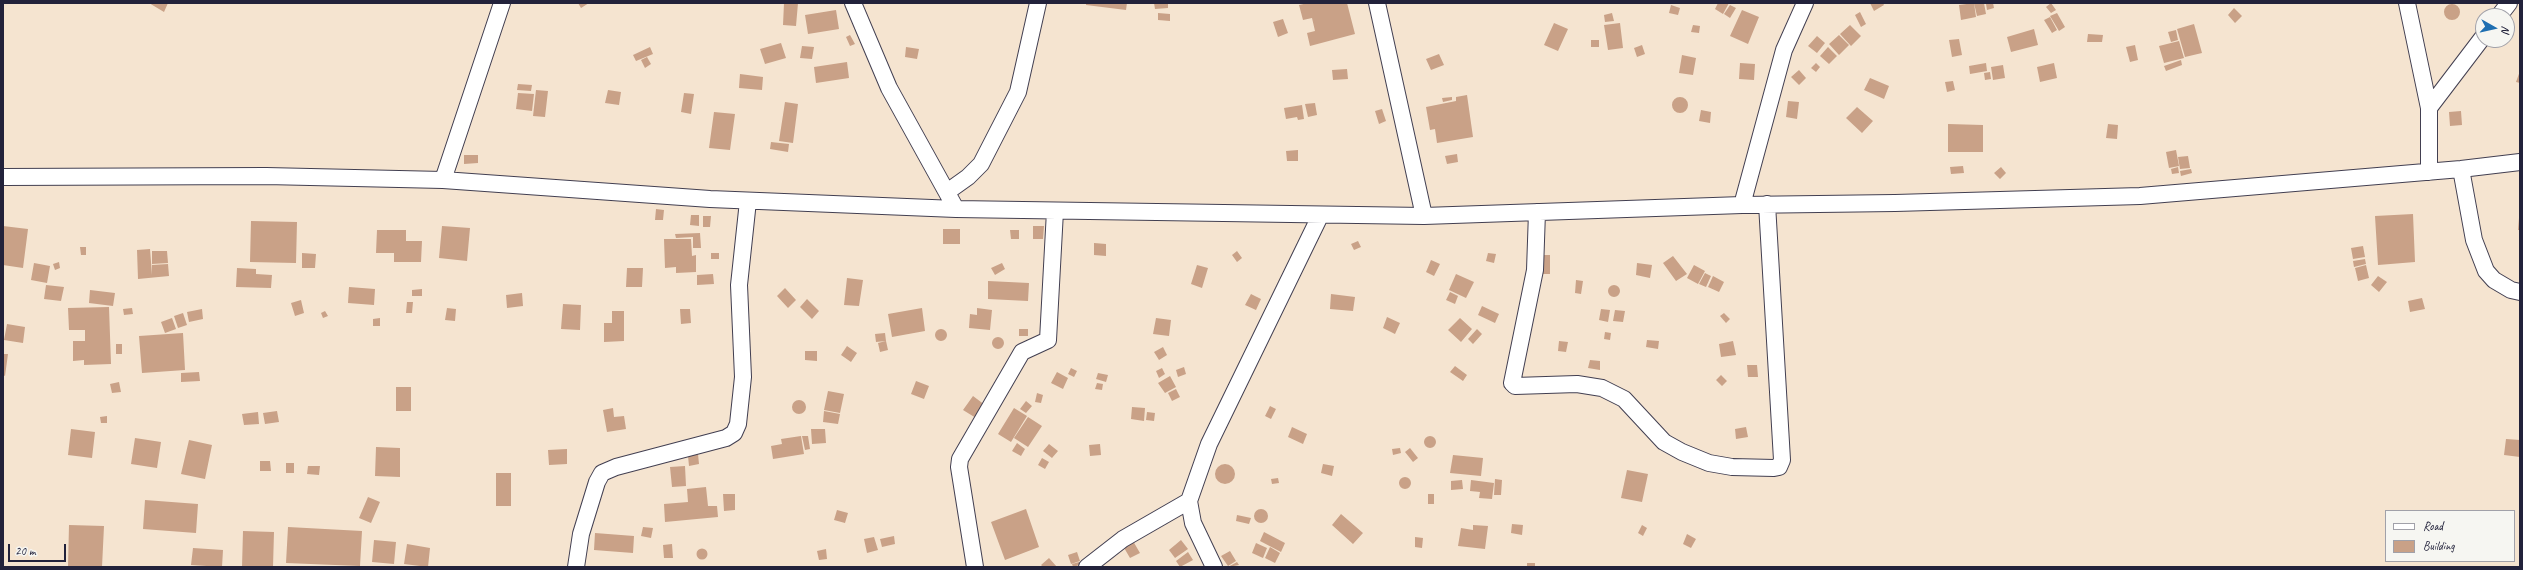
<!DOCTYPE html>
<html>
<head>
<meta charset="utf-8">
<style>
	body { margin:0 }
	#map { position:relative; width:2523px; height:570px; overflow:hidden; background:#f5e4d0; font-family:Caveat,sans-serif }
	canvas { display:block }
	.frame { position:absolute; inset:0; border:4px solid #22223b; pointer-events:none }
	.legend { position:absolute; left:2385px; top:510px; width:130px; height:52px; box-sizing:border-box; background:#f6f6f2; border:1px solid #a1a1a9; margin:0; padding:5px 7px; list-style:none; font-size:12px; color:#22223b }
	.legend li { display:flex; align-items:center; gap:8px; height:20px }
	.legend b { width:20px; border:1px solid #a1a1a9 }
	.north { position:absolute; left:2475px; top:8px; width:40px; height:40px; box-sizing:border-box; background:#f6f6f2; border:1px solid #a1a1a9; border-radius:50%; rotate:98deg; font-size:11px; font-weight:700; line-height:16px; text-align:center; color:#22223b }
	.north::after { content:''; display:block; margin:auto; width:14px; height:18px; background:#1f6fb2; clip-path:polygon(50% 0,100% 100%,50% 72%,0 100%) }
	.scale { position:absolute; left:8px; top:544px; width:58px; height:18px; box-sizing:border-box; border:2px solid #22223b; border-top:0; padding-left:5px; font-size:12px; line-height:14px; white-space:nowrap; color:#22223b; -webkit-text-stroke:3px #f6f6f2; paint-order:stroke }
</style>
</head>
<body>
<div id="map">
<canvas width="2523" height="570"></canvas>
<div class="frame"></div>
<ul class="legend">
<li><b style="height:5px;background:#fff"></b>Road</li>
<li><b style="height:11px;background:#c9a187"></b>Building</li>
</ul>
<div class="north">N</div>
<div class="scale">20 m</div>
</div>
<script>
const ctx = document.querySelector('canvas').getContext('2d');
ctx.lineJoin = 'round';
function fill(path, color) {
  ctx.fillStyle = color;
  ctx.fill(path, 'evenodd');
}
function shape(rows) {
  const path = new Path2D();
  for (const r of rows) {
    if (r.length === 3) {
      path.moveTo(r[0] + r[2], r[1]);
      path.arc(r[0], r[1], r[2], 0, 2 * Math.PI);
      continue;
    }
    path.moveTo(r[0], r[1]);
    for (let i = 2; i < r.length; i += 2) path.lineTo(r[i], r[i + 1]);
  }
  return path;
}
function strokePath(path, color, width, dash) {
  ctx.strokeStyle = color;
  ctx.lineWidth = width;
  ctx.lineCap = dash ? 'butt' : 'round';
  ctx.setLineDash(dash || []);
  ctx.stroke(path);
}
const building = shape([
	[149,3,168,3,164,12],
	[578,3,589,3,581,8],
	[784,3,798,3,796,26,783,25],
	[1086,3,1127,3,1126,10,1086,5],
	[1154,3,1168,3,1168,8,1155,9],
	[1308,3,1347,3,1355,34,1310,46,1307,33,1315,31,1312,18,1303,20,1299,5],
	[1718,3,1729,3,1723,14,1715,9],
	[1870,3,1883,3,1884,5,1874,11],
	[1974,3,1984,3,1986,14,1977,16],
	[1974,3,1976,17,1961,20,1959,5],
	[1993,3,1994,8,1987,10,1986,4],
	[2051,3,2056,10,2051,13,2046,7],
	[2452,12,8],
	[1671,5,1680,8,1678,15,1669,13],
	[1730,5,1736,8,1730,18,1724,14],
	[2234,8,2242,16,2235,23,2228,15],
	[836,10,839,29,808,34,805,15],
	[1742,10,1759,17,1748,44,1730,36],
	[1860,12,1866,24,1861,27,1855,15],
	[1158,13,1170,14,1170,21,1158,20],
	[1612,13,1614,21,1605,22,1604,15],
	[2057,13,2065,27,2059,31,2050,16],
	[2050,17,2057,30,2052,33,2044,20],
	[1283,19,1288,33,1278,37,1273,22],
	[1554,23,1568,29,1558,51,1544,45],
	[1620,23,1623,48,1608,50,1604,25],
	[2194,24,2202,53,2185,57,2177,29],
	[1693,25,1700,26,1699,33,1691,32],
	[1850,25,1861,36,1851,46,1840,34],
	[2034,29,2038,45,2011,52,2007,37],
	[2176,30,2178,40,2171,42,2168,32],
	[2088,34,2103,35,2102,42,2087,42],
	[850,35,855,44,850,46,846,37],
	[1839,35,1849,45,1839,55,1829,44],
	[1817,36,1825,43,1817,53,1808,46],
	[1959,39,1962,55,1952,57,1949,40],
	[1591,40,1599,40,1599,47,1591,47],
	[2179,41,2184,58,2164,63,2159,46],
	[781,43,786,58,765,64,760,49],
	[1642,45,1645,54,1637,57,1634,48],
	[2135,45,2138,60,2130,62,2126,47],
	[802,46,814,47,812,59,800,58],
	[650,47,653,54,636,61,633,55],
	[906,47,919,49,917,59,905,57],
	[1828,47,1837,56,1829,64,1820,56],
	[1439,54,1444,65,1431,70,1426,59],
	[1682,55,1696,58,1693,75,1679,73],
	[647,57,651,64,645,68,641,60],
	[2181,60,2182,65,2166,71,2164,66],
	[847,62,849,78,816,83,814,67],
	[1740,63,1755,64,1754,80,1739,79],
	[1816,63,1820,67,1816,72,1811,68],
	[1986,63,1987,71,1970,74,1969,66],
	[2054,63,2057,78,2040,82,2037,67],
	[2003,65,2005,78,1993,80,1991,67],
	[1347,69,1348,79,1333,80,1332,70],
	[1799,70,1806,78,1799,85,1791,77],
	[2520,71,2520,83,2516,82],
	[1990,72,1991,79,1985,80,1984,73],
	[740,74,763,77,762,90,739,88],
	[1870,78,1889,86,1884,99,1864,90],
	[1953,81,1955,90,1947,92,1945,82],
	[518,84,532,85,531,91,517,90],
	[536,90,548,91,545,117,533,116],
	[608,90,621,92,619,105,605,103],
	[518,93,534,94,532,111,516,109],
	[684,93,694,94,691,114,681,112],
	[1467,95,1473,137,1437,143,1435,129,1430,130,1426,107,1456,101,1456,97],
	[1680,105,8],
	[1452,97,1452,100,1443,102,1442,98],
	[1788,101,1799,102,1797,119,1786,117],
	[785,102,798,104,793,143,779,141],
	[1315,103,1317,115,1308,117,1305,104],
	[1302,105,1304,119,1298,120,1297,117,1286,119,1284,108],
	[1857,107,1873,121,1862,133,1846,118],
	[1382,109,1386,121,1379,124,1375,111],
	[1701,110,1711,112,1710,123,1699,121],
	[2461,111,2462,125,2450,126,2449,112],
	[714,112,735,114,730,150,709,148],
	[1948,124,1983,125,1983,152,1948,152],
	[2108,124,2118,125,2117,139,2106,138],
	[771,142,789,144,788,152,770,149],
	[1298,150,1298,161,1287,161,1286,151],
	[2176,150,2179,166,2169,168,2166,152],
	[1457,154,1458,162,1447,164,1445,156],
	[464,155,478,155,478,163,464,164],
	[2188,156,2190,168,2180,169,2178,157],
	[1963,166,1964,173,1951,174,1950,167],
	[2001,167,2006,173,2000,179,1994,173],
	[2178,167,2179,173,2172,174,2171,169],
	[2191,169,2192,173,2181,176,2180,171],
	[656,209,664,210,663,220,655,220],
	[2413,214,2415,262,2378,265,2375,216],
	[691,215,699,215,699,226,690,225],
	[703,216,711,216,710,227,703,227],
	[2519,218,2520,218,2520,230,2518,230],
	[251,221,297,222,296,263,250,262],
	[3,226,28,229,23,268,3,265],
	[442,226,470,228,467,261,439,258],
	[1033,226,1044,226,1043,239,1033,239],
	[943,229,960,229,960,244,943,244],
	[377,230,406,230,406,241,422,241,421,262,394,262,394,253,376,253],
	[1010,230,1019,230,1019,239,1011,239],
	[700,233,701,248,693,248,693,237,676,238,675,234],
	[664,239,691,239,692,256,696,255,696,272,676,273,676,267,665,268],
	[1358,241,1361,247,1354,250,1351,244],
	[1094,243,1106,244,1106,256,1094,255],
	[2363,246,2365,257,2353,259,2351,248],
	[80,247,86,247,86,255,81,255],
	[150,249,152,275,152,265,168,264,169,276,138,279,137,250],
	[152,251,167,251,168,263,152,264],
	[1237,251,1242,258,1237,262,1232,255],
	[302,253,316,254,315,268,302,268],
	[711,253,719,253,719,259,711,259],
	[1488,253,1496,254,1494,263,1486,261],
	[1540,255,1550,255,1550,274,1540,274],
	[1673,256,1687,274,1676,281,1663,263],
	[2365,259,2366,264,2354,267,2353,261],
	[1431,260,1440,264,1434,276,1426,272],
	[59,262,60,268,55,270,53,264],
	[34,263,50,266,47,283,31,280],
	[1002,263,1005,269,995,275,991,268],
	[1637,263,1652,265,1650,278,1636,275],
	[1197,265,1208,268,1202,288,1191,284],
	[1694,265,1705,271,1698,284,1687,278],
	[2366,265,2369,278,2358,281,2355,268],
	[237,268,256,269,256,274,272,275,271,288,236,287],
	[627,268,643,268,642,287,626,287],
	[1705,273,1711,276,1706,287,1699,284],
	[713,274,714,284,697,285,697,275],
	[1456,274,1474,282,1466,298,1449,290],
	[1713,276,1724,282,1719,292,1708,287],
	[2378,276,2387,282,2379,292,2371,285],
	[847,278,863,280,859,306,844,305],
	[1576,280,1583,281,1581,294,1575,293],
	[988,281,1029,283,1028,301,988,299],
	[1614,291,6],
	[46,285,64,287,61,301,44,299],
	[349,287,375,289,374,305,348,303],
	[785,288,796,300,788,308,777,296],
	[422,289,422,296,412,296,412,290],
	[90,290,115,293,113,306,89,303],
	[1450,292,1458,296,1455,304,1446,300],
	[522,293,523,306,507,308,506,295],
	[1251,294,1261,299,1256,310,1245,305],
	[1331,294,1355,297,1353,311,1330,309],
	[2422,298,2425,309,2410,312,2408,301],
	[807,299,819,311,812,319,800,307],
	[301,300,304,313,295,316,291,303],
	[407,302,413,302,412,313,406,313],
	[563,304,581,305,580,330,561,329],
	[1482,306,1499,314,1495,323,1478,315],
	[109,307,111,364,84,365,84,360,73,361,73,341,85,341,85,330,69,330,68,308],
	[132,308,133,314,124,315,123,309],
	[447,308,456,309,455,321,445,320],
	[922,308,925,331,892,337,888,314],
	[977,308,992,310,990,330,969,328,970,314,977,315],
	[202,309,203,319,189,322,187,312],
	[680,309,690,309,691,323,681,324],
	[1601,309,1610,310,1608,322,1599,320],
	[1615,310,1625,311,1623,322,1613,321],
	[325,311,328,316,323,318,321,313],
	[612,311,624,311,624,341,604,342,604,323,612,323],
	[183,313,187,325,178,328,174,316],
	[1724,313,1730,319,1726,323,1720,316],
	[1387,317,1400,323,1395,334,1383,328],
	[172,318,176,329,165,333,161,322],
	[380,318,380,326,373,326,373,319],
	[1156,318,1171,320,1169,336,1153,334],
	[1460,318,1472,329,1461,342,1448,330],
	[7,324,25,327,23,343,4,340],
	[941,335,6],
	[1019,329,1028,329,1028,336,1019,336],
	[1477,329,1482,334,1473,344,1468,339],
	[1605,332,1611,333,1610,340,1604,339],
	[183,333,185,370,142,373,139,336],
	[885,333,886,341,876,342,875,334],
	[998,343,6],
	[1647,340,1659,341,1658,349,1646,347],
	[886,341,888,350,880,352,878,343],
	[1559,341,1568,342,1566,352,1558,351],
	[1733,341,1736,355,1721,357,1719,344],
	[116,344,122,344,122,354,116,354],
	[847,346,857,353,851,362,841,355],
	[1163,347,1167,355,1159,360,1154,352],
	[805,351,817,351,817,361,805,360],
	[3,354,8,354,5,376,3,375],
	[1590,360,1600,361,1600,370,1588,368],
	[1747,365,1757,365,1758,377,1748,377],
	[1455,366,1467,375,1463,381,1450,372],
	[1184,367,1186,374,1178,377,1176,370],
	[1071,368,1077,371,1074,377,1068,374],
	[1162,368,1165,374,1159,378,1156,371],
	[199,372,200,381,181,382,181,373],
	[1057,372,1068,378,1063,389,1051,383],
	[1098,373,1108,375,1106,382,1096,379],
	[1721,375,1727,381,1722,386,1716,380],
	[1170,376,1176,387,1165,393,1158,383],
	[916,381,929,386,924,399,911,394],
	[119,382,121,392,112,393,110,384],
	[1097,383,1103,384,1102,390,1095,389],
	[396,387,411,387,411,411,396,411],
	[1176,389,1180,397,1172,401,1168,393],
	[828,391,844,394,840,413,824,410],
	[1037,393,1043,395,1041,403,1035,402],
	[973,396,985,405,976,418,963,410],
	[799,407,7],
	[1026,401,1032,406,1026,413,1020,409],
	[1270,406,1276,409,1271,419,1265,416],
	[1132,407,1145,408,1144,421,1131,419],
	[613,408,614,417,624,416,626,429,607,432,603,410],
	[1014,408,1027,416,1011,442,998,434],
	[277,411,279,422,265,424,263,413],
	[824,411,840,414,838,424,823,422],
	[258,412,259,424,244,425,242,414],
	[1147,412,1155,413,1154,421,1146,420],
	[107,416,107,423,101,423,100,417],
	[1028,417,1042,426,1028,447,1014,438],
	[1292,427,1307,434,1303,444,1288,437],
	[1746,427,1748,437,1736,439,1735,429],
	[71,429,95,432,92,458,68,455],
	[811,429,825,429,826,443,812,444],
	[1430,442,6],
	[801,436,804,454,773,459,771,446,782,444,781,439],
	[802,436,808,436,810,449,805,450],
	[135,438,161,442,157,468,131,464],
	[2506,439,2520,440,2520,457,2504,455],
	[189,440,212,445,205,479,181,474],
	[1017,443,1025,449,1021,456,1012,451],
	[1049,444,1058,451,1052,458,1043,451],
	[1100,444,1101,455,1090,456,1089,445],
	[376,447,400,448,400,477,375,476],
	[1400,448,1401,453,1393,455,1392,449],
	[1410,448,1418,458,1413,462,1405,452],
	[567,449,567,464,549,465,548,450],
	[698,454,699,464,689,466,688,456],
	[1453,455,1483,458,1481,476,1450,473],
	[1042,458,1049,462,1045,469,1038,465],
	[260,461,270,461,271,471,260,471],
	[286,463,294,463,294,473,286,473],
	[1225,474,10],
	[1323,464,1334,466,1332,476,1321,473],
	[308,466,320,466,319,475,307,474],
	[685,466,686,486,672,487,670,467],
	[1627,470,1648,474,1642,502,1621,498],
	[496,473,511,473,511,506,496,506],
	[1405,483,6],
	[1278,478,1279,483,1272,484,1271,479],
	[1495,479,1502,480,1501,495,1494,495],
	[1462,480,1463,489,1451,490,1451,481],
	[1471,480,1494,483,1492,499,1479,498,1480,492,1470,491],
	[706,487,708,506,717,506,718,517,665,522,664,504,688,502,687,489],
	[723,494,735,494,735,510,724,511],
	[1428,494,1434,494,1434,504,1428,504],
	[368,497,380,502,371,523,359,518],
	[145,500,198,504,196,533,143,529],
	[1261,516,7],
	[1026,509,1039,547,1005,560,991,522],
	[837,510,848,513,845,523,834,520],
	[1341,514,1363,533,1353,544,1332,525],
	[1237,515,1251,518,1249,524,1236,521],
	[1512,524,1523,525,1522,535,1511,533],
	[69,525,104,526,102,567,68,567],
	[1473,525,1488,526,1485,549,1458,546,1461,528,1473,530],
	[1642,525,1647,528,1643,536,1638,533],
	[288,527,362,531,360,566,286,563],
	[643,527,653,528,651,538,641,536],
	[243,531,274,532,273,567,242,567],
	[1264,532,1285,543,1281,552,1260,541],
	[595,533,634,536,633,553,594,550],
	[1687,534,1696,539,1691,548,1683,544],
	[894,536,895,544,882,547,880,539],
	[874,537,878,550,867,553,864,539],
	[1415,537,1423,538,1422,548,1415,547],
	[374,540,396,542,394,564,372,562],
	[1181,540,1188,549,1175,558,1169,550],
	[1133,541,1140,553,1130,558,1123,546],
	[1256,543,1267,548,1263,558,1252,553],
	[407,544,430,548,428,567,404,564],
	[672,544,673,558,664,558,663,545],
	[1270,547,1280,553,1275,563,1265,558],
	[193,548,223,550,222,567,191,565],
	[702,554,5.5],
	[826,549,827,559,819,560,817,551],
	[1230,551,1236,561,1228,566,1221,556],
	[1077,552,1080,561,1071,564,1068,555],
	[1188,552,1193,560,1180,567,1176,561],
	[1049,558,1057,567,1043,567,1041,565],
	[1079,562,1080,565,1073,567,1072,564],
	[1237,562,1239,565,1228,567],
	[1527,563,1535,563,1535,567,1527,567]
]);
const minor = shape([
	[853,3,889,88,956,209],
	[1377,3,1424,216],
	[2407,3,2429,108],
	[2499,16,2509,3],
	[2461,169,2474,240,2486,271,2494,280,2511,290,2520,292],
	[2429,172,2429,108,2483,37],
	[3,177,266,176,443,180,710,199,956,209,1424,216,1742,205,1895,203,2140,196,2461,169,2520,162],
	[443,180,502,3],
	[947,192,968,177,981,164,1018,92,1038,3],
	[1742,205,1784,50,1805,3],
	[1537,212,1535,270,1512,383,1515,386,1577,384,1602,388,1624,399,1664,442,1682,452,1709,463,1732,467,1774,468,1779,467,1782,460,1767,204],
	[1189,501,1209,444,1320,216],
	[576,567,581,534,597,482,602,473,616,467,726,438,734,433,738,424,743,377,739,285,748,201],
	[975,567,959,467,960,459,1022,352,1048,340,1055,211],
	[1087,567,1123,539,1189,501,1193,523,1214,567]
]);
fill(building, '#c9a187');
strokePath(minor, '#423f51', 18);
strokePath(minor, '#fff', 16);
</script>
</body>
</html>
